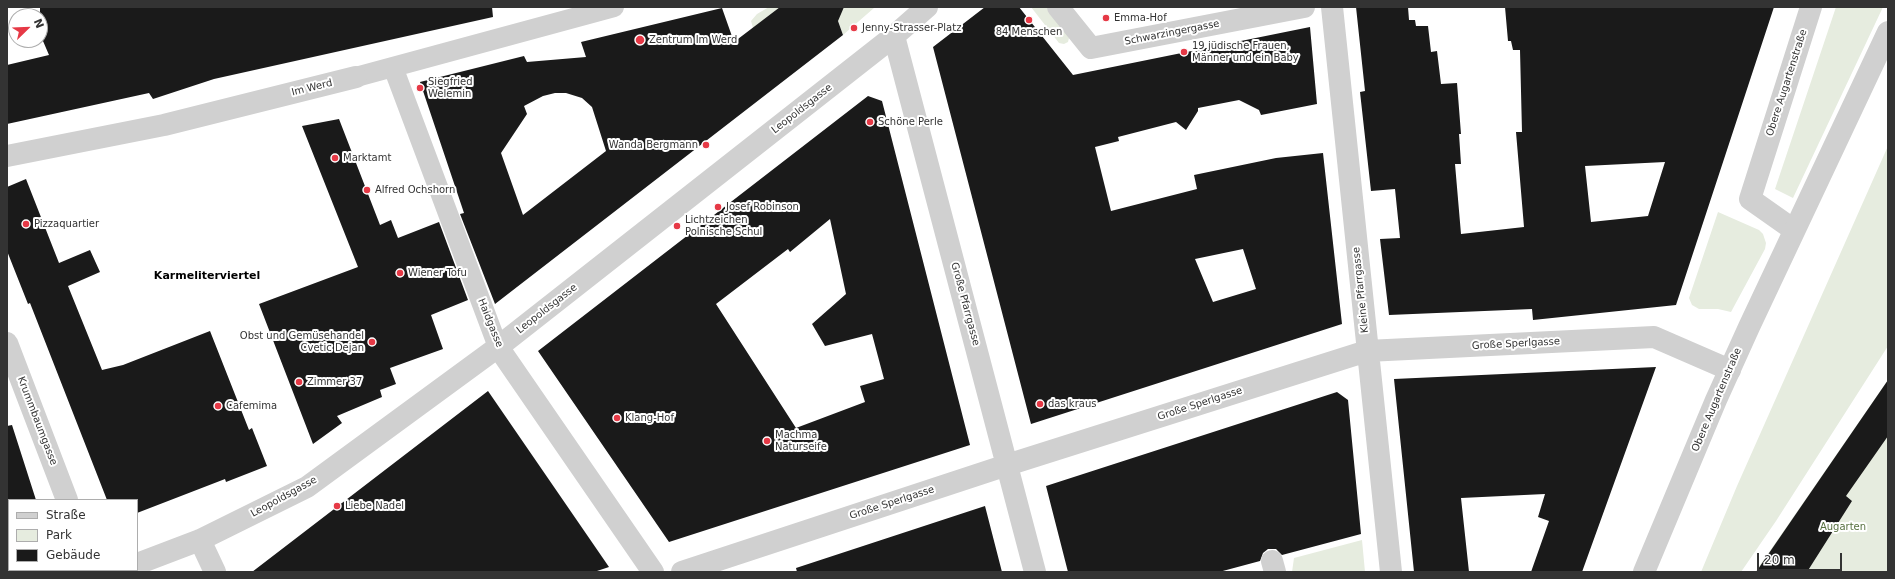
<!DOCTYPE html>
<html>
<head>
<meta charset="utf-8">
<style>
	body { margin:0 }
	#map { position:relative; width:1895px; height:579px; overflow:hidden; background:#fff; font-family:"DejaVu Sans",sans-serif }
	canvas { display:block }
	.frame { position:absolute; inset:0; border:8px solid #333; pointer-events:none }
	.legend { position:absolute; left:8px; top:499px; width:130px; height:72px; box-sizing:border-box; background:#fff; border:1px solid #adadad; margin:0; padding:5px 7px; list-style:none; font-size:12px; color:#333 }
	.legend li { display:flex; align-items:center; gap:8px; height:20px }
	.legend b { width:20px; border:1px solid #adadad }
	.north { position:absolute; left:8px; top:8px; width:40px; height:40px; box-sizing:border-box; background:#fff; border:1px solid #adadad; border-radius:50%; rotate:67deg; font-size:11px; font-weight:700; line-height:16px; text-align:center; color:#333 }
	.north::after { content:''; display:block; margin:auto; width:14px; height:18px; background:#e63946; clip-path:polygon(50% 0,100% 100%,50% 72%,0 100%) }
	.scale { position:absolute; left:1757px; top:553px; width:85px; height:18px; box-sizing:border-box; border:2px solid #333; border-top:0; padding-left:5px; font-size:12px; line-height:14px; white-space:nowrap; color:#333; -webkit-text-stroke:3px #fff; paint-order:stroke }
</style>
</head>
<body>
<div id="map">
<canvas width="1895" height="579"></canvas>
<div class="frame"></div>
<ul class="legend">
<li><b style="height:5px;background:#d0d0d0"></b>Straße</li>
<li><b style="height:11px;background:#e6ecdf"></b>Park</li>
<li><b style="height:11px;background:#1a1a1a"></b>Gebäude</li>
</ul>
<div class="north">N</div>
<div class="scale">20 m</div>
</div>
<script>
const ctx = document.querySelector('canvas').getContext('2d');
ctx.lineJoin = 'round';
function fill(path, color) {
  ctx.fillStyle = color;
  ctx.fill(path, 'evenodd');
}
function shape(rows) {
  const path = new Path2D();
  for (const r of rows) {
    path.moveTo(r[0], r[1]);
    for (let i = 2; i < r.length; i += 2) path.lineTo(r[i], r[i + 1]);
  }
  return path;
}
function strokePath(path, color, width, dash) {
  ctx.strokeStyle = color;
  ctx.lineWidth = width;
  ctx.lineCap = dash ? 'butt' : 'round';
  ctx.setLineDash(dash || []);
  ctx.stroke(path);
}
function drawText(font, color, halo, rows, align = 'center') {
  ctx.font = font + ' "DejaVu Sans",sans-serif';
  ctx.lineWidth = 4;
  ctx.setLineDash([]);
  ctx.textBaseline = 'middle';
  ctx.strokeStyle = halo;
  ctx.fillStyle = color;
  for (const [text, x, y, turn = 0] of rows) {
    ctx.save();
    ctx.translate(x, y);
    ctx.rotate((+turn || 0) * Math.PI / 180);
    ctx.textAlign = isNaN(turn) ? turn : align;
    if (halo) ctx.strokeText(text, 0, 0);
    ctx.fillText(text, 0, 0);
    ctx.restore();
  }
}
const green = shape([
	[769,7,780,7,753,28,751,21,757,14],
	[840,7,873,7,874,8,843,35,838,21],
	[1031,7,1048,7,1069,38,1068,42,1064,44,1059,43],
	[1836,7,1883,7,1793,198,1775,189],
	[1888,146,1888,346,1776,521,1741,572,1701,572,1737,486],
	[1718,212,1759,230,1763,234,1766,243,1765,249,1731,312,1718,309,1699,309,1692,305,1689,298],
	[1888,380,1888,572,1756,572,1758,568],
	[1362,540,1365,572,1292,572,1294,558]
]);
const building = shape([
	[40,7,492,7,493,17,214,79,153,99,149,93,7,124,7,65,49,55,40,34],
	[780,7,844,7,838,21,843,35,495,304,460,214,464,213,420,82,524,56,527,62,586,57,581,42,722,8,734,42],
	[555,93,566,93,582,98,592,107,606,151,523,215,501,153,527,114,524,106,543,96],
	[985,7,1019,7,1073,75,1310,27,1317,104,1261,115,1259,110,1239,100,1198,108,1198,111,1186,130,1176,122,1118,137,1119,141,1095,147,1111,211,1197,189,1194,175,1276,158,1323,153,1342,324,1031,424,933,47],
	[1243,249,1256,289,1213,302,1195,259],
	[1356,7,1408,7,1409,20,1415,20,1416,26,1428,26,1431,52,1437,51,1441,84,1457,83,1461,134,1459,134,1461,164,1455,164,1461,234,1524,227,1516,132,1522,132,1520,50,1513,50,1511,41,1508,41,1505,7,1774,7,1676,305,1533,320,1532,309,1389,315,1380,239,1400,238,1395,189,1371,191,1360,92,1365,91],
	[1665,162,1648,216,1591,222,1585,166],
	[868,96,882,101,970,445,669,542,538,351],
	[830,219,846,294,812,324,825,346,872,334,884,379,860,386,865,402,796,428,716,304,788,249,790,252],
	[339,119,380,225,391,220,398,238,439,222,468,300,431,315,443,349,390,368,396,384,380,390,382,397,337,416,342,423,313,444,259,304,358,267,302,126],
	[26,179,59,263,90,250,100,272,68,286,102,370,123,365,210,331,249,430,252,428,267,466,226,482,225,479,137,513,137,500,107,500,30,303,28,304,7,251,7,187],
	[1656,367,1582,572,1531,572,1549,521,1538,517,1545,494,1461,498,1469,572,1414,572,1394,379],
	[1888,380,1888,436,1846,496,1852,501,1807,572,1756,572],
	[488,391,609,567,594,572,252,572],
	[1337,392,1348,400,1361,534,1282,555,1276,549,1268,549,1263,553,1260,561,1219,572,1068,572,1046,486],
	[12,425,36,500,7,500,7,426],
	[985,506,1002,572,797,572,796,568]
]);
const pedestrian = shape([
	[393,67,498,347],
	[356,77,614,7]
]);
const minor = shape([
	[1058,7,1091,48,1304,7],
	[1332,7,1391,572],
	[894,36,1035,572],
	[7,156,164,125,356,77],
	[1794,230,1750,199,1811,7],
	[7,343,67,500],
	[498,347,653,572],
	[200,540,215,572],
	[1272,561,1275,572],
	[137,564,200,540,307,487,498,347,894,36,927,7],
	[86,570,86,572],
	[116,572,121,570],
	[682,572,1007,465,1367,351,1654,337,1730,370]
]);
const tertiary = shape([
	[1644,572,1716,400,1749,327,1888,32]
]);
const markers = [
	[1106,18,4,"#e63946"],
	[1029,20,4,"#e63946"],
	[854,28,4,"#e63946"],
	[640,40,5,"#e63946"],
	[1184,52,4,"#e63946"],
	[420,88,4,"#e63946"],
	[870,122,4,"#e63946"],
	[706,145,4,"#e63946"],
	[335,158,4,"#e63946"],
	[367,190,4,"#e63946"],
	[718,207,4,"#e63946"],
	[26,224,4,"#e63946"],
	[677,226,4,"#e63946"],
	[400,273,4,"#e63946"],
	[372,342,4,"#e63946"],
	[299,382,4,"#e63946"],
	[1040,404,4,"#e63946"],
	[218,406,4,"#e63946"],
	[617,418,4,"#e63946"],
	[767,441,4,"#e63946"],
	[337,506,4,"#e63946"]
];
const poiNames = [
	["Emma-Hof",1114,18],
	["Jenny-Strasser-Platz",862,28],
	["84 Menschen",1029,32,"center"],
	["Zentrum Im Werd",649,40],
	["19 jüdische Frauen,",1192,46],
	["Männer und ein Baby",1192,58],
	["Siegfried",428,82],
	["Welemin",428,94],
	["Schöne Perle",878,122],
	["Wanda Bergmann",698,145,"right"],
	["Marktamt",343,158],
	["Alfred Ochshorn",375,190],
	["Josef Robinson",726,207],
	["Lichtzeichen",685,220],
	["Polnische Schul",685,232],
	["Pizzaquartier",34,224],
	["Wiener Tofu",408,273],
	["Obst und Gemüsehandel",364,336,"right"],
	["Cvetic Dejan",364,348,"right"],
	["Zimmer 37",307,382],
	["das kraus",1048,404],
	["Cafemima",226,406],
	["Klang-Hof",625,418],
	["Machma",775,435],
	["Naturseife",775,447],
	["Liebe Nadel",345,506]
];
const streetNames = [
	["Schwarzingergasse",1172,33,-11],
	["Obere Augartenstraße",1787,83,-72],
	["Im Werd",312,88,-14],
	["Leopoldsgasse",802,109,-38],
	["Kleine Pfarrgasse",1361,290,-96],
	["Große Pfarrgasse",965,304,75],
	["Leopoldsgasse",547,309,-38],
	["Haidgasse",490,323,68],
	["Große Sperlgasse",1516,344,-3],
	["Obere Augartenstraße",1717,400,-67],
	["Große Sperlgasse",1200,404,-18],
	["Krummbaumgasse",37,421,69],
	["Leopoldsgasse",284,497,-29],
	["Große Sperlgasse",892,503,-18]
];
const parkNames = [
	["Augarten",1843,527]
];
const neighbourhoodNames = [
	["Karmeliterviertel",207,276]
];
fill(green, '#e6ecdf');
fill(building, '#1a1a1a');
strokePath(pedestrian, '#d0d0d0', 20);
strokePath(minor, '#d0d0d0', 22);
strokePath(tertiary, '#d0d0d0', 22);
for (const [x, y, r, color] of markers) {
  const dot = new Path2D();
  dot.arc(x, y, r, 0, 2 * Math.PI);
  ctx.fillStyle = color;
  ctx.fill(dot);
  strokePath(dot, '#fff', 1.5);
}
drawText('10px', '#333', '#fff', poiNames, 'left');
drawText('10px', '#333', '#fff', streetNames);
drawText('10px', '#56703f', '#fff', parkNames);
drawText('bold 11px', '#000', '#fff', neighbourhoodNames);
</script>
</body>
</html>
